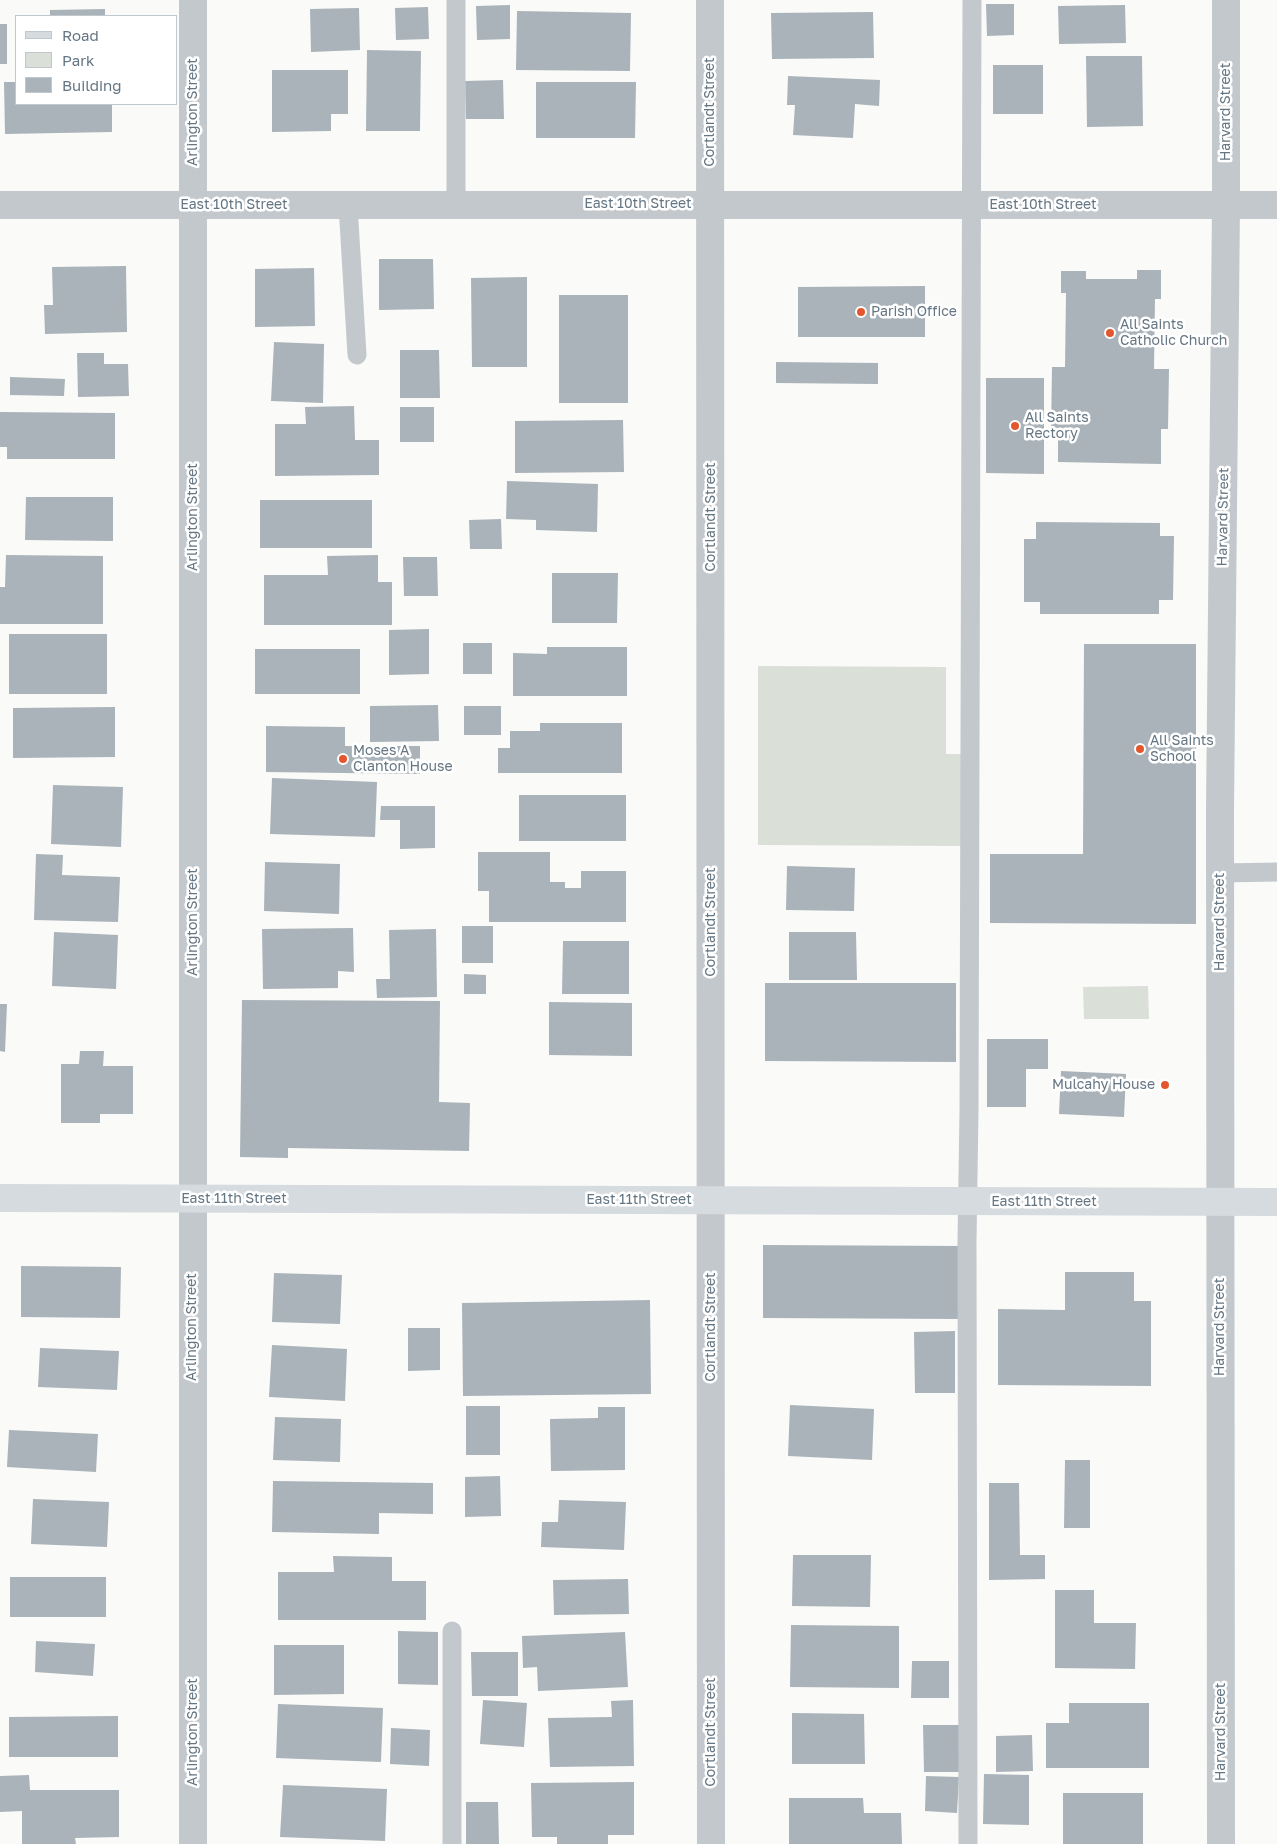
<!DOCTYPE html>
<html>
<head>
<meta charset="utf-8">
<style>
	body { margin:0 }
	#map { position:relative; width:1277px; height:1844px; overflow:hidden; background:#fafaf8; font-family:"Golos Text",sans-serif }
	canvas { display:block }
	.legend { position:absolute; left:15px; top:15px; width:162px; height:90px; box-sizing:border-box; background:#fff; border:1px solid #c1c8cd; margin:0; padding:6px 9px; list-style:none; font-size:15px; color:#657683 }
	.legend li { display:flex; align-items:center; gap:10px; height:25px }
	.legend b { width:25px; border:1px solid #c1c8cd }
</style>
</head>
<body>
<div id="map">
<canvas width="1277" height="1844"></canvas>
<ul class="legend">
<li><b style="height:6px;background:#d6dbdf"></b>Road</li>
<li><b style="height:14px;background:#dadfd7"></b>Park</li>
<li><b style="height:14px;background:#aab3b9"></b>Building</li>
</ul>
</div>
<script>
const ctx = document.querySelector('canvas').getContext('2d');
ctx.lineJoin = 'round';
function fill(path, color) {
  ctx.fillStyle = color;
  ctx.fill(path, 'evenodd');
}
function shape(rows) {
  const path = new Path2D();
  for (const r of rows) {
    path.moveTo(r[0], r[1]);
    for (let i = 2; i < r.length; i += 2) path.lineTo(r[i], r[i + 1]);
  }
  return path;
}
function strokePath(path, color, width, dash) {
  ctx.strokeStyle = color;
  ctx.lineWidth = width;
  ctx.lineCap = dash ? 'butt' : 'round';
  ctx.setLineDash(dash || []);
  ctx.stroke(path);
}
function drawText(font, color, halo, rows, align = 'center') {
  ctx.font = font + ' "Golos Text",sans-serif';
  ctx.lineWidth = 5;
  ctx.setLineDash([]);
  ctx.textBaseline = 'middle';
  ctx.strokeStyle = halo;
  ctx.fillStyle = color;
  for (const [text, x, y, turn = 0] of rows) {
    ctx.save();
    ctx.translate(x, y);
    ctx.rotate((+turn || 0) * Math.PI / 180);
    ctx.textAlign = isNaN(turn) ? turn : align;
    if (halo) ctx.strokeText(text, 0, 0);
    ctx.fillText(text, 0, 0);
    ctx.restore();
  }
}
const green = shape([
	[758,666,946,667,946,754,966,754,965,846,758,845],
	[1148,986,1149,1019,1084,1019,1083,987]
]);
const building = shape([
	[986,4,1014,4,1014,35,987,36],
	[510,5,510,39,477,40,476,6],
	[1125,5,1126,43,1059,44,1058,6],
	[428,7,429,39,396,40,395,8],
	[359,8,360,50,311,52,310,9],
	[105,9,105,16,50,16,50,10],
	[517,11,631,13,630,71,516,70],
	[873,12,874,58,772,59,771,13],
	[0,24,7,24,7,64,0,64],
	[367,50,421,51,420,131,366,131],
	[1086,56,1142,56,1143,126,1087,127],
	[993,65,1043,65,1043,114,993,114],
	[272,70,348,70,348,114,331,114,331,131,272,132],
	[788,76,880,80,879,106,855,104,853,138,793,135,795,105,787,105],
	[503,80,504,119,466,119,465,81],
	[4,82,16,82,16,104,112,104,112,132,5,134],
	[536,82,636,82,635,138,536,138],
	[379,259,433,259,434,309,379,310],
	[126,266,127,332,45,334,44,305,53,305,52,267],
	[314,268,315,326,255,327,255,269],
	[1137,270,1161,270,1161,299,1155,299,1154,369,1169,369,1168,429,1161,429,1161,464,1058,462,1058,432,1051,432,1052,367,1065,367,1066,293,1061,293,1061,271,1086,271,1086,279,1137,279],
	[527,277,527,367,472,367,471,278],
	[925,286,925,337,798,337,798,287],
	[559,295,628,295,628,403,559,403],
	[274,342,324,344,323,403,271,401],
	[400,350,439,350,440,398,400,398],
	[77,353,104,353,104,364,128,364,129,396,78,397],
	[776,362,878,363,878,384,776,383],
	[10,377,65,379,64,396,10,395],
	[986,378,1044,378,1044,474,986,473],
	[354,406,355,440,379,440,379,475,275,476,275,424,306,424,305,407],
	[400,407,434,407,434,442,400,442],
	[0,412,115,413,115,459,7,459,7,447,0,447],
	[623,420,624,472,515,473,515,421],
	[507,481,598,484,597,532,536,530,536,520,506,519],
	[26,497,113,497,113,541,25,540],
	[260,500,372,500,372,548,260,548],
	[501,519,502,549,470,549,469,520],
	[1036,522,1160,523,1160,536,1174,536,1173,600,1159,600,1159,614,1040,614,1040,602,1024,602,1024,539,1036,539],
	[6,555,103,556,103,624,0,624,0,587,5,587],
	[378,555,378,582,392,582,392,625,264,625,264,575,328,575,327,556],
	[403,557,437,557,438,596,404,596],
	[552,573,618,573,617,623,552,623],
	[429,629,429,674,389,675,389,630],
	[9,634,107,634,107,694,9,694],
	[463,643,492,643,492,674,463,674],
	[1084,644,1196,644,1196,924,990,923,990,854,1083,854],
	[547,647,627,647,627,696,513,696,513,653,547,654],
	[255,649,360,649,360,694,255,694],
	[438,705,439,741,370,742,370,706],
	[464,706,501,706,501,735,464,735],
	[115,707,115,757,13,758,13,708],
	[540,723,622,723,622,773,498,773,498,748,510,748,510,731,540,731],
	[266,726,345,727,345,746,420,746,420,774,266,772],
	[272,778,377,782,375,837,270,834],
	[53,785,123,787,121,847,51,844],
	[519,795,626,795,626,841,519,841],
	[381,806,435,806,435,848,400,849,400,820,380,820],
	[478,852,550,852,550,882,565,882,565,888,581,888,581,871,626,871,626,922,489,922,489,891,478,891],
	[36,854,63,855,62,875,120,877,118,922,34,920],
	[265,862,340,864,339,914,264,911],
	[787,866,855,868,854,911,786,910],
	[462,926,493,926,493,963,462,963],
	[353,928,354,972,338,971,338,988,263,989,262,929],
	[436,929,437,997,377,998,376,979,390,979,389,930],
	[54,932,118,935,116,989,52,986],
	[789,932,856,932,857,980,789,980],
	[563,941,629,941,629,994,562,994],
	[464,974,486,975,486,994,464,994],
	[765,983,956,983,956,1062,765,1061],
	[242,1000,440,1001,439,1102,470,1103,469,1151,288,1148,288,1158,240,1157],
	[549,1002,632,1003,632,1056,549,1055],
	[0,1004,7,1004,5,1052,0,1051],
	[987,1039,1048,1039,1048,1069,1026,1069,1026,1107,987,1107],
	[80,1051,104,1051,103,1066,133,1066,133,1114,100,1114,100,1123,61,1123,61,1064,79,1064],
	[1061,1071,1126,1074,1124,1117,1059,1114],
	[763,1245,962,1246,962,1319,763,1318],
	[21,1266,121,1267,120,1318,21,1317],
	[1065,1272,1134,1272,1134,1301,1151,1301,1151,1386,998,1385,998,1309,1065,1310],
	[274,1273,342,1275,340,1324,272,1322],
	[650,1300,651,1394,463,1396,462,1303],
	[408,1328,440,1328,440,1370,408,1371],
	[955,1331,955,1393,915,1393,914,1332],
	[272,1345,347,1349,345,1401,269,1397],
	[40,1348,119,1351,117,1390,38,1387],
	[790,1405,874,1409,872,1460,788,1456],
	[466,1406,500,1406,500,1455,466,1455],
	[598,1407,625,1407,625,1470,551,1471,550,1419,598,1418],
	[275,1417,341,1419,340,1462,273,1460],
	[9,1430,98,1434,96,1472,7,1467],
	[1065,1460,1090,1460,1090,1528,1064,1528],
	[500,1476,501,1516,465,1517,465,1477],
	[273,1481,433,1483,433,1514,379,1513,379,1534,272,1532],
	[989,1483,1019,1483,1020,1555,1045,1555,1045,1579,989,1580],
	[33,1499,109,1502,107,1547,31,1544],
	[559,1500,626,1502,624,1550,541,1547,542,1522,558,1522],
	[793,1555,871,1555,870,1607,792,1606],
	[333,1556,392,1557,392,1581,426,1581,426,1620,278,1620,278,1572,334,1572],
	[10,1577,106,1577,106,1617,10,1617],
	[628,1579,629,1614,554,1615,553,1580],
	[1055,1590,1094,1590,1094,1623,1136,1623,1135,1669,1055,1668],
	[791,1625,899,1626,899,1688,790,1687],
	[398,1631,438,1632,438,1685,398,1684],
	[625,1632,628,1687,538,1691,537,1667,523,1668,522,1636],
	[36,1641,95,1644,93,1676,35,1672],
	[274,1645,344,1645,344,1694,274,1695],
	[471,1652,518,1652,518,1696,472,1696],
	[912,1661,949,1661,949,1698,911,1698],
	[483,1700,527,1703,524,1747,480,1744],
	[633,1700,634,1766,550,1767,548,1718,612,1717,611,1701],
	[1069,1703,1149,1703,1149,1768,1046,1768,1046,1723,1069,1723],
	[278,1704,383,1708,381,1762,276,1758],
	[792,1713,864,1714,865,1764,792,1764],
	[118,1716,118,1757,9,1757,9,1717],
	[923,1725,964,1725,964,1772,924,1772],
	[391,1728,430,1730,429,1766,390,1764],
	[1032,1735,1033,1771,996,1772,996,1736],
	[984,1774,1029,1775,1029,1825,983,1824],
	[29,1775,30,1790,119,1790,119,1837,75,1838,76,1844,22,1844,22,1811,0,1812,0,1776],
	[926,1776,959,1777,957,1813,925,1811],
	[634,1782,634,1835,608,1835,608,1844,557,1844,557,1837,532,1837,531,1783],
	[283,1785,387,1789,385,1841,280,1837],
	[1063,1793,1143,1793,1143,1844,1063,1844],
	[789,1798,863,1798,864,1813,901,1813,902,1844,789,1844],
	[466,1802,498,1802,499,1844,466,1844]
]);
const lane = shape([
	[456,204,456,0],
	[348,205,357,355],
	[1220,873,1277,872],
	[452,1844,452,1631],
	[968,1844,967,1241,969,1111,972,0]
]);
const street = shape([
	[710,0,711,1844],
	[0,205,1277,205],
	[193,1844,193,0],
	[1221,1844,1220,810,1226,205,1226,0]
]);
const secondary = shape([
	[0,1198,1277,1202]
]);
const markers = [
	[861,312,5,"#e4572e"],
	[1110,333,5,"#e4572e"],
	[1015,426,5,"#e4572e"],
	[1140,749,5,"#e4572e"],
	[343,759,5,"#e4572e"],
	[1165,1085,5,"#e4572e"]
];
const streetNames = [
	["Arlington Street",193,112,-90],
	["Cortlandt Street",710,112,-90],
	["Harvard Street",1226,112,-90],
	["East 10th Street",638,204],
	["East 10th Street",234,205],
	["East 10th Street",1043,205],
	["Arlington Street",193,517,-90],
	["Cortlandt Street",711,517,-90],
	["Harvard Street",1223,517,-89],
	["Arlington Street",193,922,-90],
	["Cortlandt Street",711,922,-90],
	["Harvard Street",1220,922,-90],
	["East 11th Street",234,1199],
	["East 11th Street",639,1200],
	["East 11th Street",1044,1202],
	["Arlington Street",192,1327,-90],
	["Cortlandt Street",711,1327,-90],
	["Harvard Street",1220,1327,-90],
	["Arlington Street",193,1732,-90],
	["Cortlandt Street",711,1732,-90],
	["Harvard Street",1221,1732,-90]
];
const poiNames = [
	["Parish Office",871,312],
	["All Saints",1120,325],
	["Catholic Church",1120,341],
	["All Saints",1025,418],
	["Rectory",1025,434],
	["All Saints",1150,741],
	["School",1150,757],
	["Moses A",353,751],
	["Clanton House",353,767],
	["Mulcahy House",1155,1085,"right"]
];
fill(green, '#dadfd7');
fill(building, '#aab3b9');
strokePath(lane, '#c3c8cc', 19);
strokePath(street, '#c3c8cc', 28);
strokePath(secondary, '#d6dbdf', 28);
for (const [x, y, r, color] of markers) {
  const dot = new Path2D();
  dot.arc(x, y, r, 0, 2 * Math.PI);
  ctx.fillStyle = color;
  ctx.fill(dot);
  strokePath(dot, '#fff', 2);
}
drawText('14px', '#657683', '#fff', streetNames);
drawText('14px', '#657683', '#fff', poiNames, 'left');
</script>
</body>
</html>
